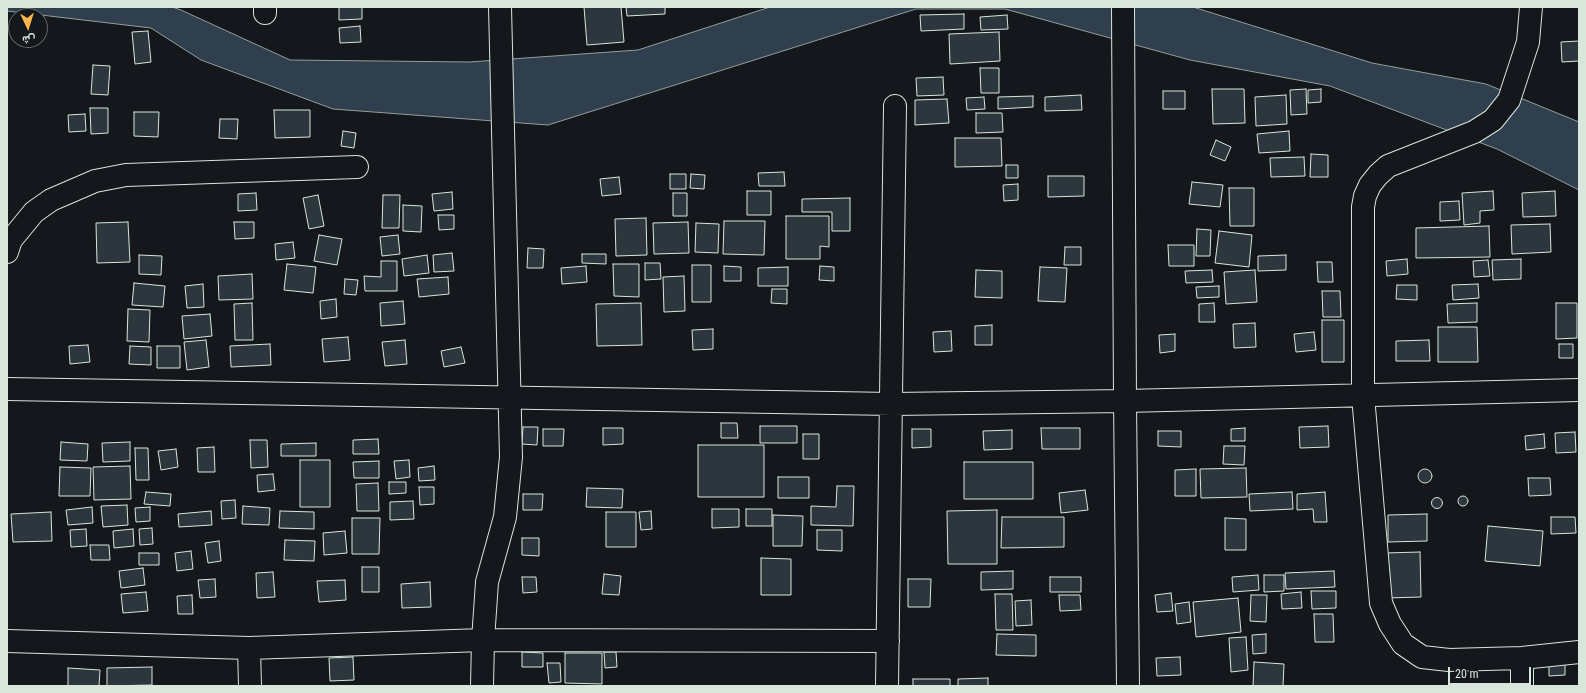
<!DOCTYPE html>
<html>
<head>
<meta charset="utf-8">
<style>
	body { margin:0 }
	#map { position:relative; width:1586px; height:693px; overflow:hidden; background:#14181c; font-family:"Roboto Condensed",Vazirmatn,sans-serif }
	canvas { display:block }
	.frame { position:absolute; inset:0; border:8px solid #d8e6dc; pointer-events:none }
	.north { position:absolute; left:8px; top:8px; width:40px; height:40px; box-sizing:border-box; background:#14181c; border:1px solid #626a69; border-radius:50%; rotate:176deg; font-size:11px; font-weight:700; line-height:16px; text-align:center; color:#d8e6dc }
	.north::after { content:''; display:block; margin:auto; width:14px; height:18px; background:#ffb74d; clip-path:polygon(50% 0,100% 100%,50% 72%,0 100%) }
	.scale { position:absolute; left:1448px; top:667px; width:83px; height:18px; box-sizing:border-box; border:2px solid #d8e6dc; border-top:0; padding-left:5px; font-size:12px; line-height:14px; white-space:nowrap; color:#d8e6dc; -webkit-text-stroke:3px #14181c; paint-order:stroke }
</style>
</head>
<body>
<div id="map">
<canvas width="1586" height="693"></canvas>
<div class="frame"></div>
<div class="north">ش</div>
<div class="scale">20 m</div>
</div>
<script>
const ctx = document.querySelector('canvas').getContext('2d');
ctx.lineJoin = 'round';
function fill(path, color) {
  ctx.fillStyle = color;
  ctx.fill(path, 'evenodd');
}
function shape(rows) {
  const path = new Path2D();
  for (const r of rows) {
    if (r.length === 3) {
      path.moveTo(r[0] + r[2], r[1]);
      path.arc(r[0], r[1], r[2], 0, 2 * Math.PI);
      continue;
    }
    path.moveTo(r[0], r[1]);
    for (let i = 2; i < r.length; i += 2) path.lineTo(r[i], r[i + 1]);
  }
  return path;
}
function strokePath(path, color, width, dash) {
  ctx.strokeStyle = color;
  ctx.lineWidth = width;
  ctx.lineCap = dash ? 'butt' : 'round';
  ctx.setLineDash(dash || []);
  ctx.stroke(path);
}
const water = shape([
	[7,7,172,7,181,10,290,60,469,62,638,50,770,7,1193,7,1372,63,1486,84,1579,122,1579,190,1497,149,1330,86,1190,60,1005,9,916,9,548,125,333,109,201,60,151,28,7,11,7,7]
]);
const building = shape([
	[339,7,362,7,362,19,339,20,339,7],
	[584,7,621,7,624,42,587,45,584,7],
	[626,7,665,7,665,14,627,16,626,7],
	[964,14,964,29,921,31,920,15,964,14],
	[1007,15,1008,29,981,30,980,17,1007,15],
	[360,26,361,42,340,43,339,28,360,26],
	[148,31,151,62,135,64,132,32,148,31],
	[999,32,1000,61,950,64,949,34,999,32],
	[1579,41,1579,61,1562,62,1561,42,1579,41],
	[93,65,110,66,108,95,91,94,93,65],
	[980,68,999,68,999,93,981,93,980,68],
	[943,77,944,95,917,96,916,78,943,77],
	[1212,89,1244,89,1245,123,1213,124,1212,89],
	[1306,89,1307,114,1291,115,1290,90,1306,89],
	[1321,89,1321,102,1308,103,1308,90,1321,89],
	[1163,91,1185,91,1185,109,1163,109,1163,91],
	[1081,95,1082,110,1045,111,1045,97,1081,95],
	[1286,95,1287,124,1256,126,1255,97,1286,95],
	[1033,96,1033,107,998,109,998,97,1033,96],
	[984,97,985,109,967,110,966,98,984,97],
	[947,99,949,123,915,125,915,100,947,99],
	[90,108,108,108,108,133,91,134,90,108],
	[274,110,310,110,310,137,275,138,274,110],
	[134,112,159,112,158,137,134,136,134,112],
	[976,113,1002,113,1003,132,976,133,976,113],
	[85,114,86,131,69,132,68,115,85,114],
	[220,119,238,119,237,139,219,138,220,119],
	[343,131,356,133,354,148,341,146,343,131],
	[1289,131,1290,151,1259,153,1257,134,1289,131],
	[955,138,1001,138,1002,166,955,167,955,138],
	[1216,140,1231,147,1225,161,1210,155,1216,140],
	[1311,154,1328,155,1328,177,1310,177,1311,154],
	[1304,157,1305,176,1271,177,1270,158,1304,157],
	[1006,165,1018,165,1018,178,1006,178,1006,165],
	[784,172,785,186,759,186,758,173,784,172],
	[670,174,686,174,686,189,670,189,670,174],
	[691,174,705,175,704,189,690,188,691,174],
	[1048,176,1084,176,1084,196,1048,197,1048,176],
	[619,177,621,194,602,196,600,179,619,177],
	[1192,182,1223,185,1220,207,1189,204,1192,182],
	[1018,184,1018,200,1004,201,1003,185,1018,184],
	[1229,188,1254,188,1254,226,1230,226,1229,188],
	[747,191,771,191,771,215,747,215,747,191],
	[1493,191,1494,210,1480,211,1480,223,1464,225,1462,193,1493,191],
	[1555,191,1556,216,1523,217,1522,193,1555,191],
	[452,192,453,209,434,211,432,194,452,192],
	[256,193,257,210,238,211,238,194,256,193],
	[673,193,687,193,687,216,673,216,673,193],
	[318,195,324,226,309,229,303,198,318,195],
	[383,195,400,195,399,228,382,228,383,195],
	[850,198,850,231,832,231,832,212,802,212,802,199,850,198],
	[1459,201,1460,220,1440,221,1440,202,1459,201],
	[403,205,422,206,421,232,403,231,403,205],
	[438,215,454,215,454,229,439,230,438,215],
	[786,216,829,216,829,247,820,246,820,259,786,259,786,216],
	[646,218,647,255,616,256,615,219,646,218],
	[724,221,765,221,764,255,723,254,724,221],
	[128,222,130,262,97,263,96,223,128,222],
	[234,222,254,222,254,238,235,239,234,222],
	[688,222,689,253,654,254,653,223,688,222],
	[696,223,719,224,718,253,695,252,696,223],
	[1550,224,1551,252,1512,254,1511,225,1550,224],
	[1489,226,1490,257,1416,258,1416,228,1489,226],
	[1197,229,1211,230,1210,256,1196,256,1197,229],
	[1219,231,1252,235,1249,267,1215,263,1219,231],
	[319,235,342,239,337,265,314,261,319,235],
	[398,235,400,254,382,256,380,237,398,235],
	[293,242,295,258,276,260,275,244,293,242],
	[1168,245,1194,245,1194,266,1169,266,1168,245],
	[1065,247,1081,247,1081,265,1064,265,1065,247],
	[528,248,544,249,543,268,527,268,528,248],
	[452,253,454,271,434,272,433,255,452,253],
	[582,254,606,254,606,264,582,263,582,254],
	[139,255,162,256,161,275,139,274,139,255],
	[427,255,429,273,404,276,402,259,427,255],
	[1286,255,1286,270,1258,271,1258,256,1286,255],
	[1407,259,1408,274,1387,276,1386,261,1407,259],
	[1521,259,1521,279,1493,280,1492,260,1521,259],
	[1488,260,1490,276,1474,277,1473,261,1488,260],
	[381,261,397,261,397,291,365,291,364,276,381,277,381,261],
	[1317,262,1332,262,1333,282,1318,282,1317,262],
	[645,263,660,263,661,279,645,280,645,263],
	[287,264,316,267,313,293,284,290,287,264],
	[613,264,639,264,639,297,614,296,613,264],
	[692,265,711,265,711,302,692,302,692,265],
	[586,266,587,282,562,284,561,268,586,266],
	[724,266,741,267,741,281,724,281,724,266],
	[820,266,834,267,834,281,819,280,820,266],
	[788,267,788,286,758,286,758,268,788,267],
	[1040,267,1067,268,1065,302,1038,301,1040,267],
	[976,270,1002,271,1002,298,975,297,976,270],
	[1212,270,1213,282,1186,283,1185,271,1212,270],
	[1255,270,1257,302,1226,304,1224,272,1255,270],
	[252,274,253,299,219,300,218,276,252,274],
	[684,276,685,311,664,312,663,277,684,276],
	[448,277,449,294,419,297,417,279,448,277],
	[345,279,358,280,356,295,344,294,345,279],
	[134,283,165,286,163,307,132,305,134,283],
	[203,284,204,307,187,308,185,286,203,284],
	[1478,284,1479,298,1453,300,1452,285,1478,284],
	[1397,285,1417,285,1417,300,1396,299,1397,285],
	[1219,286,1219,297,1197,298,1196,287,1219,286],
	[772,289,787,289,787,304,771,303,772,289],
	[1322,291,1340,291,1341,317,1323,317,1322,291],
	[336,299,337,317,321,319,320,301,336,299],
	[403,301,405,324,381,326,380,303,403,301],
	[252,303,253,340,235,340,234,304,252,303],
	[641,303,642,345,597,346,596,304,641,303],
	[1214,303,1215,322,1199,322,1199,304,1214,303],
	[1477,303,1477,322,1448,323,1447,304,1477,303],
	[1556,303,1577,303,1577,338,1556,339,1556,303],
	[128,309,150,310,149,342,127,341,128,309],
	[210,314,212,336,184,339,182,316,210,314],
	[1322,320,1344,320,1344,362,1322,362,1322,320],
	[1255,323,1256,347,1234,348,1233,324,1255,323],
	[992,325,992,345,975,345,975,326,992,325],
	[1438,327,1477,327,1478,362,1438,362,1438,327],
	[713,329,713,349,693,350,692,330,713,329],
	[951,331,952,351,934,352,933,332,951,331],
	[1314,332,1316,350,1296,352,1294,334,1314,332],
	[1175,334,1175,351,1160,353,1159,335,1175,334],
	[348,337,350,360,324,362,322,339,348,337],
	[206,340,209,367,187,370,184,342,206,340],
	[405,340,407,364,385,366,382,342,405,340],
	[1429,340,1430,361,1396,361,1396,341,1429,340],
	[270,344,271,365,231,367,230,346,270,344],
	[1559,344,1573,344,1573,358,1559,358,1559,344],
	[88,345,90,362,70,364,69,346,88,345],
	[130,346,151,347,151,365,129,364,130,346],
	[157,346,180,346,180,368,157,368,157,346],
	[461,347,465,363,444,367,441,351,461,347],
	[721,423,737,423,738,438,721,438,721,423],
	[760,426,797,426,797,443,760,443,760,426],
	[1328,426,1329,447,1300,448,1299,427,1328,426],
	[523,427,538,427,537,445,522,444,523,427],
	[603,428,623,428,623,444,603,445,603,428],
	[1041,428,1080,428,1080,449,1042,449,1041,428],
	[1245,428,1245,441,1231,441,1231,429,1245,428],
	[543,429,564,429,563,446,543,446,543,429],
	[912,429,931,429,931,447,912,448,912,429],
	[1012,430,1012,449,984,450,983,431,1012,430],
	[1158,431,1181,431,1181,447,1158,446,1158,431],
	[1575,432,1576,452,1556,453,1555,433,1575,432],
	[803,434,819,434,819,459,803,459,803,434],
	[1544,434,1545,448,1526,450,1525,436,1544,434],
	[378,439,379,454,353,454,353,440,378,439],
	[250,440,267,440,268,467,251,468,250,440],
	[61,442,88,444,87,461,60,460,61,442],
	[130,442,130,461,103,462,102,443,130,442],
	[316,443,316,456,281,456,281,444,316,443],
	[698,445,764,445,764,497,698,497,698,445],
	[1224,446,1245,446,1244,465,1223,464,1224,446],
	[214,447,215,472,198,472,197,448,214,447],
	[135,448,148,448,149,480,136,480,135,448],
	[176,449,178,467,161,470,158,451,176,449],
	[300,460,330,460,330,507,300,507,300,460],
	[409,460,410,477,396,479,394,461,409,460],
	[379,461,379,478,354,478,353,462,379,461],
	[964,462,1033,462,1033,499,964,499,964,462],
	[130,466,131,499,94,500,93,467,130,466],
	[434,466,435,480,419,481,418,468,434,466],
	[60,467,91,468,90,496,59,496,60,467],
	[1246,468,1247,497,1201,498,1200,469,1246,468],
	[1196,469,1196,496,1175,496,1175,470,1196,469],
	[1425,476,7],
	[273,474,275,490,258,492,257,475,273,474],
	[778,477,809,477,809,498,778,498,778,477],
	[1528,478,1550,478,1551,495,1529,496,1528,478],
	[389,482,406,482,406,493,389,494,389,482],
	[378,483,379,511,357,511,356,484,378,483],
	[837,486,854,486,853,526,811,525,811,506,836,507,837,486],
	[419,487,434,487,434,504,420,505,419,487],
	[587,488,623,489,622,508,586,507,587,488],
	[1085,490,1088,510,1061,513,1059,493,1085,490],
	[146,492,171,494,170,506,144,504,146,492],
	[1292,492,1293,509,1250,511,1249,494,1292,492],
	[1325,492,1327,522,1314,522,1313,509,1297,510,1297,494,1325,492],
	[523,494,543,494,542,510,523,510,523,494],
	[1463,501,5],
	[1437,503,5.5],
	[235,500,236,518,222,519,221,501,235,500],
	[413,501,414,519,390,520,390,502,413,501],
	[127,505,128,525,103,527,101,506,127,505],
	[243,506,270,508,269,525,242,524,243,506],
	[92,507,93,523,68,525,66,510,92,507],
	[150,507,150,521,136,522,135,508,150,507],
	[712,509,739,509,739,527,712,528,712,509],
	[746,509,772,509,772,526,746,526,746,509],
	[997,510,997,564,948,564,947,511,997,510],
	[211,511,212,525,179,527,178,514,211,511],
	[280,511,314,512,314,529,279,528,280,511],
	[651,511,652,529,641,530,639,512,651,511],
	[51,512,52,541,13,542,11,514,51,512],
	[606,512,636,512,636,547,606,547,606,512],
	[1427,514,1427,541,1388,542,1388,515,1427,514],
	[773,515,803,516,802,546,773,546,773,515],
	[1002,517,1064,517,1064,547,1001,548,1002,517],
	[1551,517,1575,517,1576,533,1551,534,1551,517],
	[352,518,380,518,379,554,352,554,352,518],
	[1225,518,1246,519,1246,550,1225,550,1225,518],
	[1488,526,1543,531,1540,566,1485,561,1488,526],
	[152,528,153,544,140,545,139,529,152,528],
	[86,529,87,546,71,547,70,530,86,529],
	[133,529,134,546,114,548,113,531,133,529],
	[817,530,842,530,842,551,817,550,817,530],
	[345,531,347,553,324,555,323,533,345,531],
	[522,538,539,538,539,556,522,555,522,538],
	[285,540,315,541,314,561,284,560,285,540],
	[219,541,221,561,208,563,205,543,219,541],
	[90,545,109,545,110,560,91,560,90,545],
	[191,551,193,569,177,571,175,553,191,551],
	[1420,552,1421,597,1386,598,1385,553,1420,552],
	[139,553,159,553,159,565,139,565,139,553],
	[761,558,791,559,791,595,761,595,761,558],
	[362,567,379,567,379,592,362,592,362,567],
	[143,568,145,585,121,588,119,571,143,568],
	[1013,571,1013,589,981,590,981,572,1013,571],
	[1334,571,1335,587,1286,589,1285,573,1334,571],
	[273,572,275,597,257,598,256,573,273,572],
	[604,574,621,576,619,595,602,594,604,574],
	[1258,575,1259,590,1233,592,1232,577,1258,575],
	[1264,575,1284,575,1284,591,1264,592,1264,575],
	[522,577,536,577,537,592,523,593,522,577],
	[1050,577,1081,577,1081,592,1050,592,1050,577],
	[215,579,216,597,200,598,198,580,215,579],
	[908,579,931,579,930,607,908,607,908,579],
	[345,580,346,600,319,602,317,581,345,580],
	[430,582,431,607,402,608,401,584,430,582],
	[1311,591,1336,591,1336,608,1312,609,1311,591],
	[146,592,148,611,123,613,121,594,146,592],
	[1301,592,1302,608,1282,609,1281,594,1301,592],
	[1171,593,1173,611,1157,612,1155,595,1171,593],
	[995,594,1012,594,1013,630,996,630,995,594],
	[192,595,193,614,178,614,177,596,192,595],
	[1059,595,1080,595,1081,610,1060,611,1059,595],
	[1251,595,1267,595,1266,622,1250,621,1251,595],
	[1238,598,1241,632,1196,637,1193,602,1238,598],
	[1031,600,1032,625,1016,626,1015,601,1031,600],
	[1189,602,1191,622,1177,624,1175,604,1189,602],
	[1314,614,1333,614,1334,642,1315,642,1314,614],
	[997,634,1036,635,1036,656,996,655,997,634],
	[1266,634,1266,653,1253,654,1252,635,1266,634],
	[1246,637,1248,670,1231,672,1229,638,1246,637],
	[522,652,543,653,543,667,522,667,522,652],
	[604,652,616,652,617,667,605,668,604,652],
	[565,653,602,653,602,684,565,683,565,653],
	[353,657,354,680,330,681,329,658,353,657],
	[1180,657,1181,675,1157,676,1156,658,1180,657],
	[1549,660,1565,660,1565,675,1549,676,1549,660],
	[1254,662,1284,664,1283,686,1253,686,1254,662],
	[547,663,560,663,561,682,549,683,547,663],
	[152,667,152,685,107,686,107,668,152,667],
	[68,668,100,670,99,686,68,686,68,668],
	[988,678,988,686,958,686,958,679,988,678],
	[913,679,950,679,950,686,913,686,913,679]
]);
const minor = shape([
	[265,7,265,13],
	[1123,7,1125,401,1128,686],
	[1531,7,1528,42,1509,100,1493,120,1474,132,1388,166,1378,175,1370,185,1365,196,1363,207,1363,396,1381,603,1390,624,1403,644,1422,657,1449,660,1522,658,1579,652],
	[7,252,11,240,34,212,51,200,95,181,126,175,357,167],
	[7,389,892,404,1125,401,1579,390],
	[7,641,249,648,483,640,888,641],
	[249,648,250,686],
	[482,686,483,640,487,582,505,517,511,457,500,7],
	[887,686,895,106],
	[1522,686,1522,658]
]);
fill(water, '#2f3f4d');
strokePath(water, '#939e99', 1);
fill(building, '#2c363c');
strokePath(building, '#d8e6dc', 1);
strokePath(minor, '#d8e6dc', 24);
strokePath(minor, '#14181c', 22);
</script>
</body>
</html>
